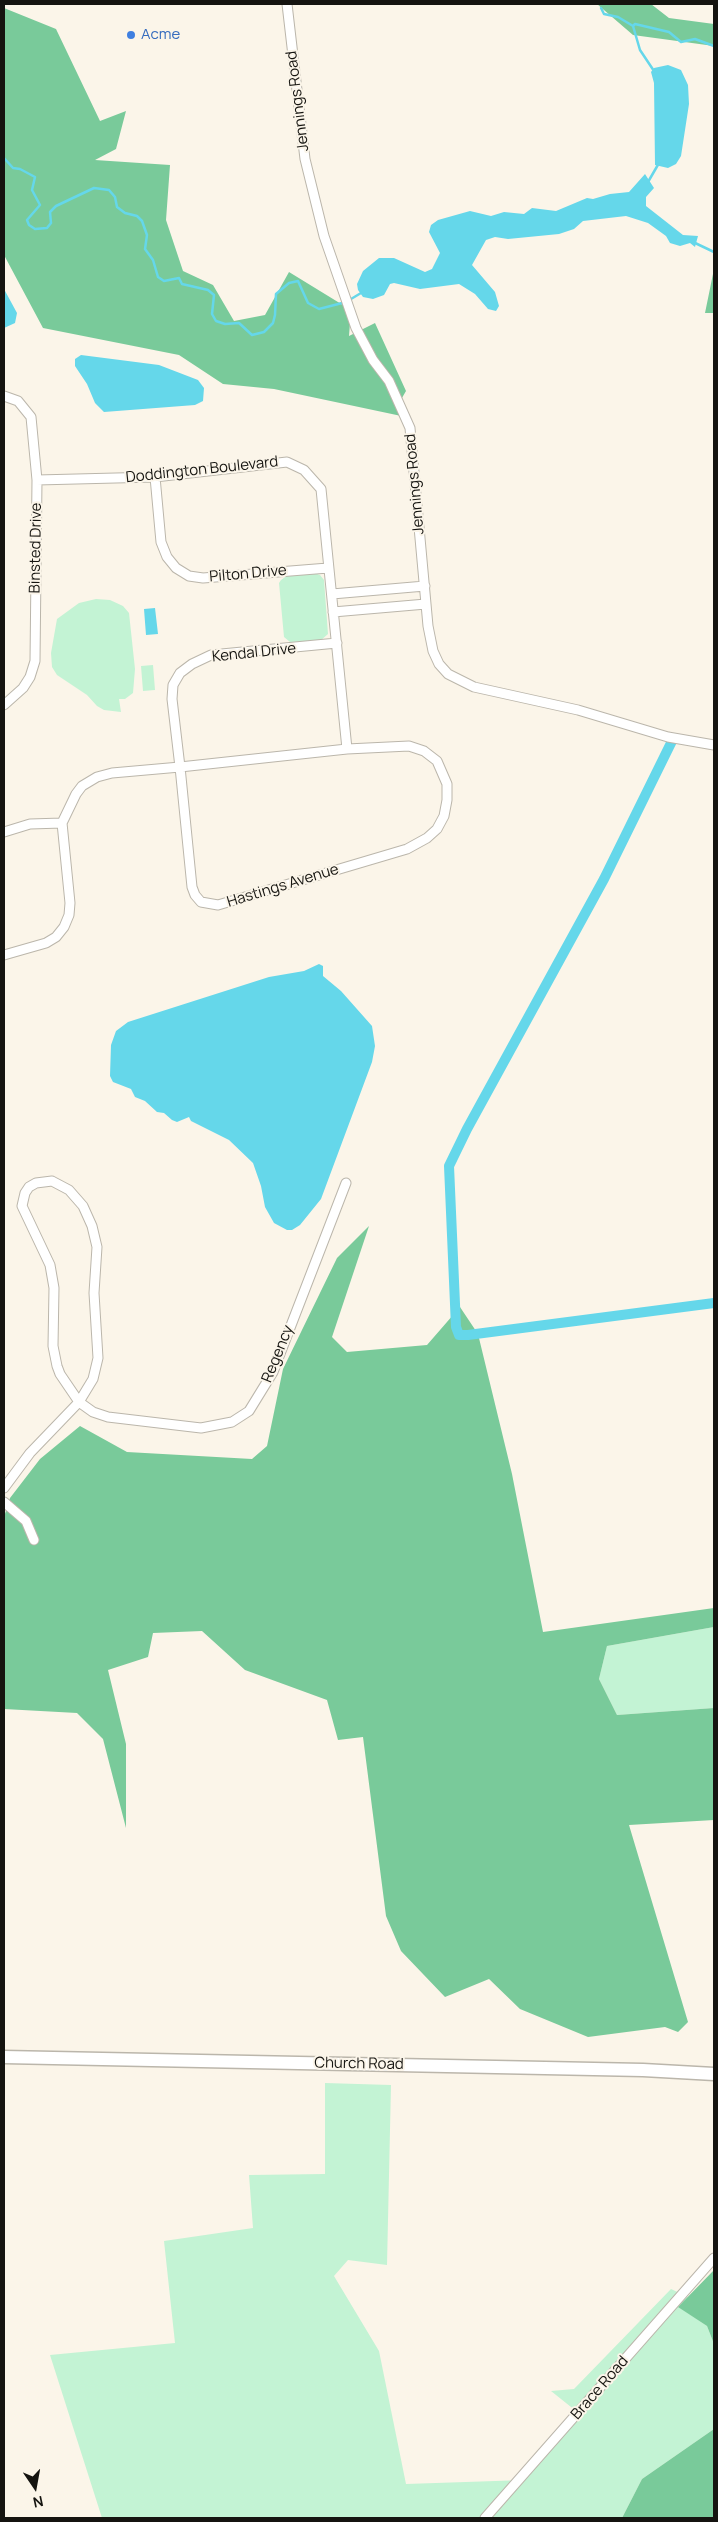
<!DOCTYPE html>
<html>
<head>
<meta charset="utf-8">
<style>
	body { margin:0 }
	#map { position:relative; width:718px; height:2522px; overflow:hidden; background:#fbf5e9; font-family:Manrope,sans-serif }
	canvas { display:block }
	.frame { position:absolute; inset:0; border:5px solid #151410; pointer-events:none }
	.north { position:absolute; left:10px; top:2462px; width:50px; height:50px; -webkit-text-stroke:4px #fbf5e9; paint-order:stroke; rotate:168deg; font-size:14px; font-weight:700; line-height:20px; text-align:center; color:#151410 }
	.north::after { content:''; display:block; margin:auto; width:18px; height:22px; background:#151410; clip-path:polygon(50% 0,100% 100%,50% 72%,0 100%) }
</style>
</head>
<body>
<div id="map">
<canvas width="718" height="2522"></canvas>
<div class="frame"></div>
<div class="north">N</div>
</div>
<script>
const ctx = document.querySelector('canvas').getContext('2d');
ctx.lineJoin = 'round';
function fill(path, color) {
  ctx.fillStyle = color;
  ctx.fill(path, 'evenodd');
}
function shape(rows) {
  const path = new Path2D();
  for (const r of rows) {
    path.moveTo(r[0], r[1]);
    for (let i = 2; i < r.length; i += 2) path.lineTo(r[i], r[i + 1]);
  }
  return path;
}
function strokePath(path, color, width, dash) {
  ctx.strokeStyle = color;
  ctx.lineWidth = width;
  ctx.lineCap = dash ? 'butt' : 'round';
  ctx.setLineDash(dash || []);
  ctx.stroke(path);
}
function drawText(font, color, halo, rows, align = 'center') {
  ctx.font = font + ' Manrope,sans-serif';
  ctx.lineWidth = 4;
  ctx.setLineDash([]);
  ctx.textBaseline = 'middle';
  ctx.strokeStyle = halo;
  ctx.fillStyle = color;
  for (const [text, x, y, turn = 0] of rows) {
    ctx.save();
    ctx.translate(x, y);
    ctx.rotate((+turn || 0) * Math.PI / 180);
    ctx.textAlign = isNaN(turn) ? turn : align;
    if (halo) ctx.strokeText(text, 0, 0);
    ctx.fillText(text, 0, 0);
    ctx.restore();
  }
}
const green = shape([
	[314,573,320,575,324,580,328,634,320,641,290,642,284,637,279,583,281,580,288,575],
	[96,599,110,600,123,606,129,613,135,669,133,693,125,699,119,699,121,712,104,710,97,706,87,695,57,675,52,667,51,653,57,619,79,603],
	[153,665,155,690,143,691,141,666],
	[714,1627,714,1708,617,1715,599,1679,607,1646],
	[325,2083,391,2085,387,2265,348,2260,334,2276,379,2351,406,2484,525,2480,581,2415,551,2391,574,2389,671,2289,688,2297,679,2307,707,2326,714,2344,714,2429,642,2479,622,2518,102,2518,50,2355,175,2343,164,2241,253,2228,249,2175,325,2174]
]);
const forest = shape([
	[597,4,651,4,669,18,714,24,714,46,633,35],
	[4,8,56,29,100,121,126,111,116,149,95,160,170,165,166,220,183,271,213,285,234,321,265,315,289,272,351,310,349,336,375,323,406,391,399,403,406,417,274,389,223,384,179,355,43,328,4,255],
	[714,269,714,313,705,313],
	[369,1226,332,1337,347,1352,427,1345,460,1307,478,1334,512,1474,543,1632,714,1608,714,1627,607,1646,599,1679,617,1715,714,1708,714,1820,629,1825,688,2022,678,2032,665,2027,588,2037,520,2009,489,1979,445,1997,401,1951,386,1916,363,1737,338,1740,327,1700,245,1670,202,1631,153,1633,148,1657,108,1670,126,1744,126,1828,103,1739,77,1713,4,1709,4,1517,10,1498,40,1459,80,1426,127,1452,252,1459,267,1446,283,1369,337,1258],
	[714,2270,714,2344,707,2326,678,2307],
	[714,2429,714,2518,622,2518,642,2479]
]);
const water = shape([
	[668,65,681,70,688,85,689,104,681,156,676,164,668,168,655,165,654,83,651,72,654,68],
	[645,174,654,188,646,197,646,206,683,235,698,236,695,247,690,243,680,246,670,243,666,236,648,223,626,216,583,221,574,229,559,234,508,239,495,237,486,240,472,265,495,292,499,306,496,311,488,309,475,294,459,284,420,289,394,283,390,284,384,295,373,299,363,297,358,290,357,284,363,271,379,258,394,258,425,272,432,269,440,253,429,232,431,225,438,220,470,211,491,216,504,212,524,214,532,208,556,211,587,198,593,199,610,194,629,192],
	[4,289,17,313,15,323,4,328],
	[81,355,159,365,198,380,204,388,203,401,195,405,104,412,95,403,87,384,75,366,75,359],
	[155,608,158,634,146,635,144,609],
	[319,964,323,966,323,976,341,991,372,1026,375,1046,372,1062,321,1199,300,1225,292,1230,287,1230,274,1223,265,1207,261,1186,253,1163,229,1140,191,1121,189,1117,177,1122,172,1120,164,1113,157,1112,145,1101,135,1097,131,1089,113,1082,110,1076,111,1045,116,1031,128,1022,269,977,304,971]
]);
const stream = shape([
	[601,8,604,14,618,17,633,26,635,24,669,32,681,42,695,39,714,46],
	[633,26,640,50,654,71],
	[4,158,13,168,20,169,35,177,32,190,40,205,27,220,29,225,35,229,47,228,51,223,50,212,56,206,94,188,109,190,115,197,117,207,125,213,137,216,142,221,147,235,145,249,153,260,158,277,164,281,179,278,182,284,208,290,214,295,212,314,216,321,225,324,239,323,252,335,264,332,273,323,275,315,276,294,289,283,298,281,308,303,319,309,346,302,361,293],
	[648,182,659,163],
	[693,242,714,252]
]);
const canal = shape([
	[672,741,604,879,467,1129,449,1166,456,1327,459,1335,468,1335,714,1303]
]);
const minor = shape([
	[287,4,305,159,324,236,356,328,373,360,389,381,410,428,428,626,433,651,439,664,448,674,474,687,578,710,668,737,714,745],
	[4,396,18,401,31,417,37,480,35,661,30,677,23,688,4,705],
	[155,477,161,542,167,557,176,568,189,576,203,578,328,568],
	[37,480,155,477,287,462,304,470,321,489,347,749],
	[332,594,425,586],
	[333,612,426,604],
	[409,746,424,751,437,761,447,784,447,800,444,816,437,829,427,838,407,849,218,905,201,902,195,895,192,887,180,767,347,749,409,746],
	[4,832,30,824,62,823,76,794,82,786,97,777,112,773,180,767,172,699,173,685,180,673,192,664,211,655,337,643],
	[4,955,46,943,56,937,64,927,69,915,70,903,62,823],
	[52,1181,69,1190,83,1206,92,1226,97,1247,94,1293,98,1358,93,1379,79,1402,60,1374,57,1366,53,1346,54,1288,50,1265,22,1206,25,1193,29,1187,36,1183,52,1181],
	[4,1488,30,1453,79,1402,93,1412,108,1417,201,1428,232,1422,249,1411,273,1372,346,1183],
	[4,1502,26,1521,34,1540],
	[485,2518,714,2258]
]);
const secondary = shape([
	[4,2057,643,2070,714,2074]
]);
const markers = [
	[131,35,5,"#3f7fe0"]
];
const shopNames = [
	["Acme",141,35]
];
const streetNames = [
	["Jennings Road",298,101,-97],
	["Doddington Boulevard",202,470,-6],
	["Jennings Road",415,484,-95],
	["Binsted Drive",36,548,-89],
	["Pilton Drive",248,574,-5],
	["Kendal Drive",254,653,-6],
	["Hastings Avenue",283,886,-17],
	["Regency",278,1354,-68],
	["Church Road",359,2064,1],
	["Brace Road",600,2388,-49]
];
fill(green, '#c3f3d4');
fill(forest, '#79ca9a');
fill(water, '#65d7ea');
strokePath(stream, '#65d7ea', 2.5);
strokePath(canal, '#65d7ea', 10);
strokePath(minor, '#bbb6ab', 11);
strokePath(secondary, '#bbb6ab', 15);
strokePath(minor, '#fff', 9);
strokePath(secondary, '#fff', 12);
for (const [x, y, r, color] of markers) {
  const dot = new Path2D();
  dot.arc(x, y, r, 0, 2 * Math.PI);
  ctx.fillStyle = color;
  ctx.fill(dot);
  strokePath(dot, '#fbf5e9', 2);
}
drawText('15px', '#366cbe', '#fbf5e9', shopNames, 'left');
drawText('15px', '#151410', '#fbf5e9', streetNames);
</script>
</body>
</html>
